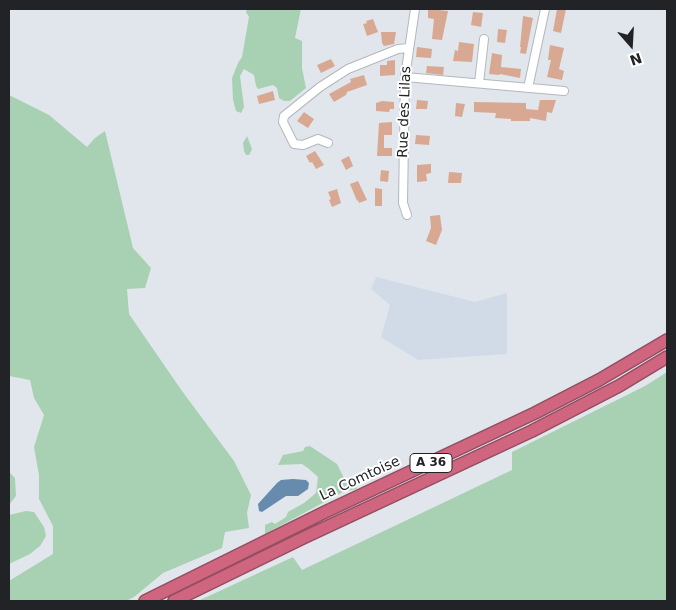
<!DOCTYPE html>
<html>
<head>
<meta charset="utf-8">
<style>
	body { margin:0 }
	#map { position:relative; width:676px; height:610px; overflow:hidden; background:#e1e6ec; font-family:"DejaVu Sans",sans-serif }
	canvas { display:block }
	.frame { position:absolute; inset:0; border:10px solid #222326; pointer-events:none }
	.north { position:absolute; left:606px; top:20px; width:50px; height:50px; -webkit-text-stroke:4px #fff; paint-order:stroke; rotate:161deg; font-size:14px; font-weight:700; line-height:20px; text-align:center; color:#222326 }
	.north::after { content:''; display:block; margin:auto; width:18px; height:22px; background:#222326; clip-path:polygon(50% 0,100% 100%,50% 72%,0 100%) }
</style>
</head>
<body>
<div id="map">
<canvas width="676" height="610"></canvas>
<div class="frame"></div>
<div class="north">N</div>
</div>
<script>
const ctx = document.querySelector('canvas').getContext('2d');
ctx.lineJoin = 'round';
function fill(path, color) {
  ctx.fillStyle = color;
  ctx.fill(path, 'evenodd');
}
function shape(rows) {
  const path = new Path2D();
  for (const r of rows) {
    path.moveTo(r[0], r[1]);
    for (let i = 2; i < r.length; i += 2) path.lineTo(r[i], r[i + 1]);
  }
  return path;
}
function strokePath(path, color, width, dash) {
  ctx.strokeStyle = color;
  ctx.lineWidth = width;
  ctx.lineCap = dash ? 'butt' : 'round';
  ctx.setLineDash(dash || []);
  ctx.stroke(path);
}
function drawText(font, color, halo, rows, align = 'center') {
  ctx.font = font + ' "DejaVu Sans",sans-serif';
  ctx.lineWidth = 4;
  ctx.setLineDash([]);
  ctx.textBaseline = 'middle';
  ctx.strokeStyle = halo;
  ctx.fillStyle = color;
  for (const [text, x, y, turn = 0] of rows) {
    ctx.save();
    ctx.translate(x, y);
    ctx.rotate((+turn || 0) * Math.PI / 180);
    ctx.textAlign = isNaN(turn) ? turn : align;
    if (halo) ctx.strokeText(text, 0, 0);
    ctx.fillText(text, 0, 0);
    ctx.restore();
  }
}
const built = shape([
	[376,277,475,302,507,293,507,354,418,360,381,337,390,305,371,289]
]);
const green = shape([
	[247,9,301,9,295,38,302,41,302,68,306,88,290,101,284,101,279,98,277,88,273,85,258,89,256,86,254,75,244,69,240,76,244,107,241,113,236,111,233,100,232,78,238,63,242,57,249,17,246,12],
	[9,95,49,115,87,147,95,138,105,131,133,248,151,268,145,288,127,289,129,314,182,391,234,461,251,495,247,513,249,528,225,532,222,548,163,573,134,597,126,601,9,601,9,581,53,554,53,526,39,499,39,475,34,447,44,415,34,398,30,380,9,376],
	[247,136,252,149,249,155,246,155,244,151,243,143],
	[667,372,667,601,198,601,293,557,302,570,512,470,512,452,645,386],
	[310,446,337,464,348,486,356,486,357,489,343,492,265,534,265,525,272,522,275,524,286,517,288,512,304,503,316,493,318,477,309,469,302,464,278,465,283,455,303,451,305,447],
	[9,472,15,478,16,496,9,505],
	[26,511,34,512,44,527,46,536,40,546,30,554,9,564,9,515]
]);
const water = shape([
	[293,479,306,480,309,483,308,489,298,496,286,496,262,512,259,511,258,504,277,483,281,480]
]);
const building = shape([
	[428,9,448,11,442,40,432,39,434,19,428,18],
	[557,9,566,9,561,33,553,31],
	[473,12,483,13,481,27,471,25],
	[523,16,533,18,526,54,520,53,521,47,520,47],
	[373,19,378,32,367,36,363,24,367,23,366,21],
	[498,29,507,30,505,43,497,42],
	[381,32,396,32,394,44,384,46,382,43],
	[459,42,474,44,472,62,453,61,455,50,458,51],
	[550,45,564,48,559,69,564,71,562,80,547,77,551,60,548,60],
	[417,47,432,49,431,58,416,57],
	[492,53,502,55,501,67,521,69,520,78,500,74,499,75,489,74],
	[331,59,335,66,321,73,317,65],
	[395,60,395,75,380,76,380,65,387,65,387,61],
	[427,66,444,67,443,75,426,73],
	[364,75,367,85,347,92,346,95,334,102,329,94,351,82,350,79],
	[273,91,275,100,259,104,257,96],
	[417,100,428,101,427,109,416,109],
	[540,100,556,100,552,113,547,112,546,121,530,118,530,121,511,121,511,119,495,118,496,113,474,112,474,102,526,103,526,109,538,110],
	[382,101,394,102,394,109,390,109,389,112,376,111,376,103],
	[456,103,465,104,462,117,455,116],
	[304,112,314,119,308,128,297,121],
	[392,122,392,135,384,135,384,148,392,148,392,156,377,156,379,123],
	[416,135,430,136,429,145,415,144],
	[315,151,324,165,316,169,312,162,310,163,306,156],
	[349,156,353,166,346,170,341,160],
	[431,164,431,173,426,174,427,181,417,182,417,165],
	[381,170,389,171,388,182,380,181],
	[449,172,462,173,461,183,448,183],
	[358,181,367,200,359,203,358,200,357,201,350,184],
	[375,188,382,189,382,206,375,206],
	[337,189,341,203,332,207,329,200,331,199,328,192],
	[440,215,442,230,436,245,426,241,431,228,430,216]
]);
const minor = shape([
	[405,77,564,91],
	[479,83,484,39],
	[528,88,545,9],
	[328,143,318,139,303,145,294,144,283,122,284,116,320,87,348,69,398,49,408,48],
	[407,215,403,203,405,77,415,9]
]);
const highway = shape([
	[145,601,325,512,535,413,599,380,667,340],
	[174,601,303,538,532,431,619,386,667,357]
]);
const shields = [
	[431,463,42]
];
const shieldNames = [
	["A 36",431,463]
];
const streetNames = [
	["Rue des Lilas",405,112,-88],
	["La Comtoise",360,479,-25]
];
fill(built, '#d1dbe7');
fill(green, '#a7d1b2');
fill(water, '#668bac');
fill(building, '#d8a892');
strokePath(minor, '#b3b8be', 10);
strokePath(highway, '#934e60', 14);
strokePath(minor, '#fff', 8);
strokePath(highway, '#d0657f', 11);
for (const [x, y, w] of shields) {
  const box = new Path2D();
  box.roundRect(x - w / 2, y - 9.5, w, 19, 4);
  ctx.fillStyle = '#fff';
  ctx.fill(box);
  strokePath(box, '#222326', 1);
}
drawText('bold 12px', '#222326', null, shieldNames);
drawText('14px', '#222326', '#fff', streetNames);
</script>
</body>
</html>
